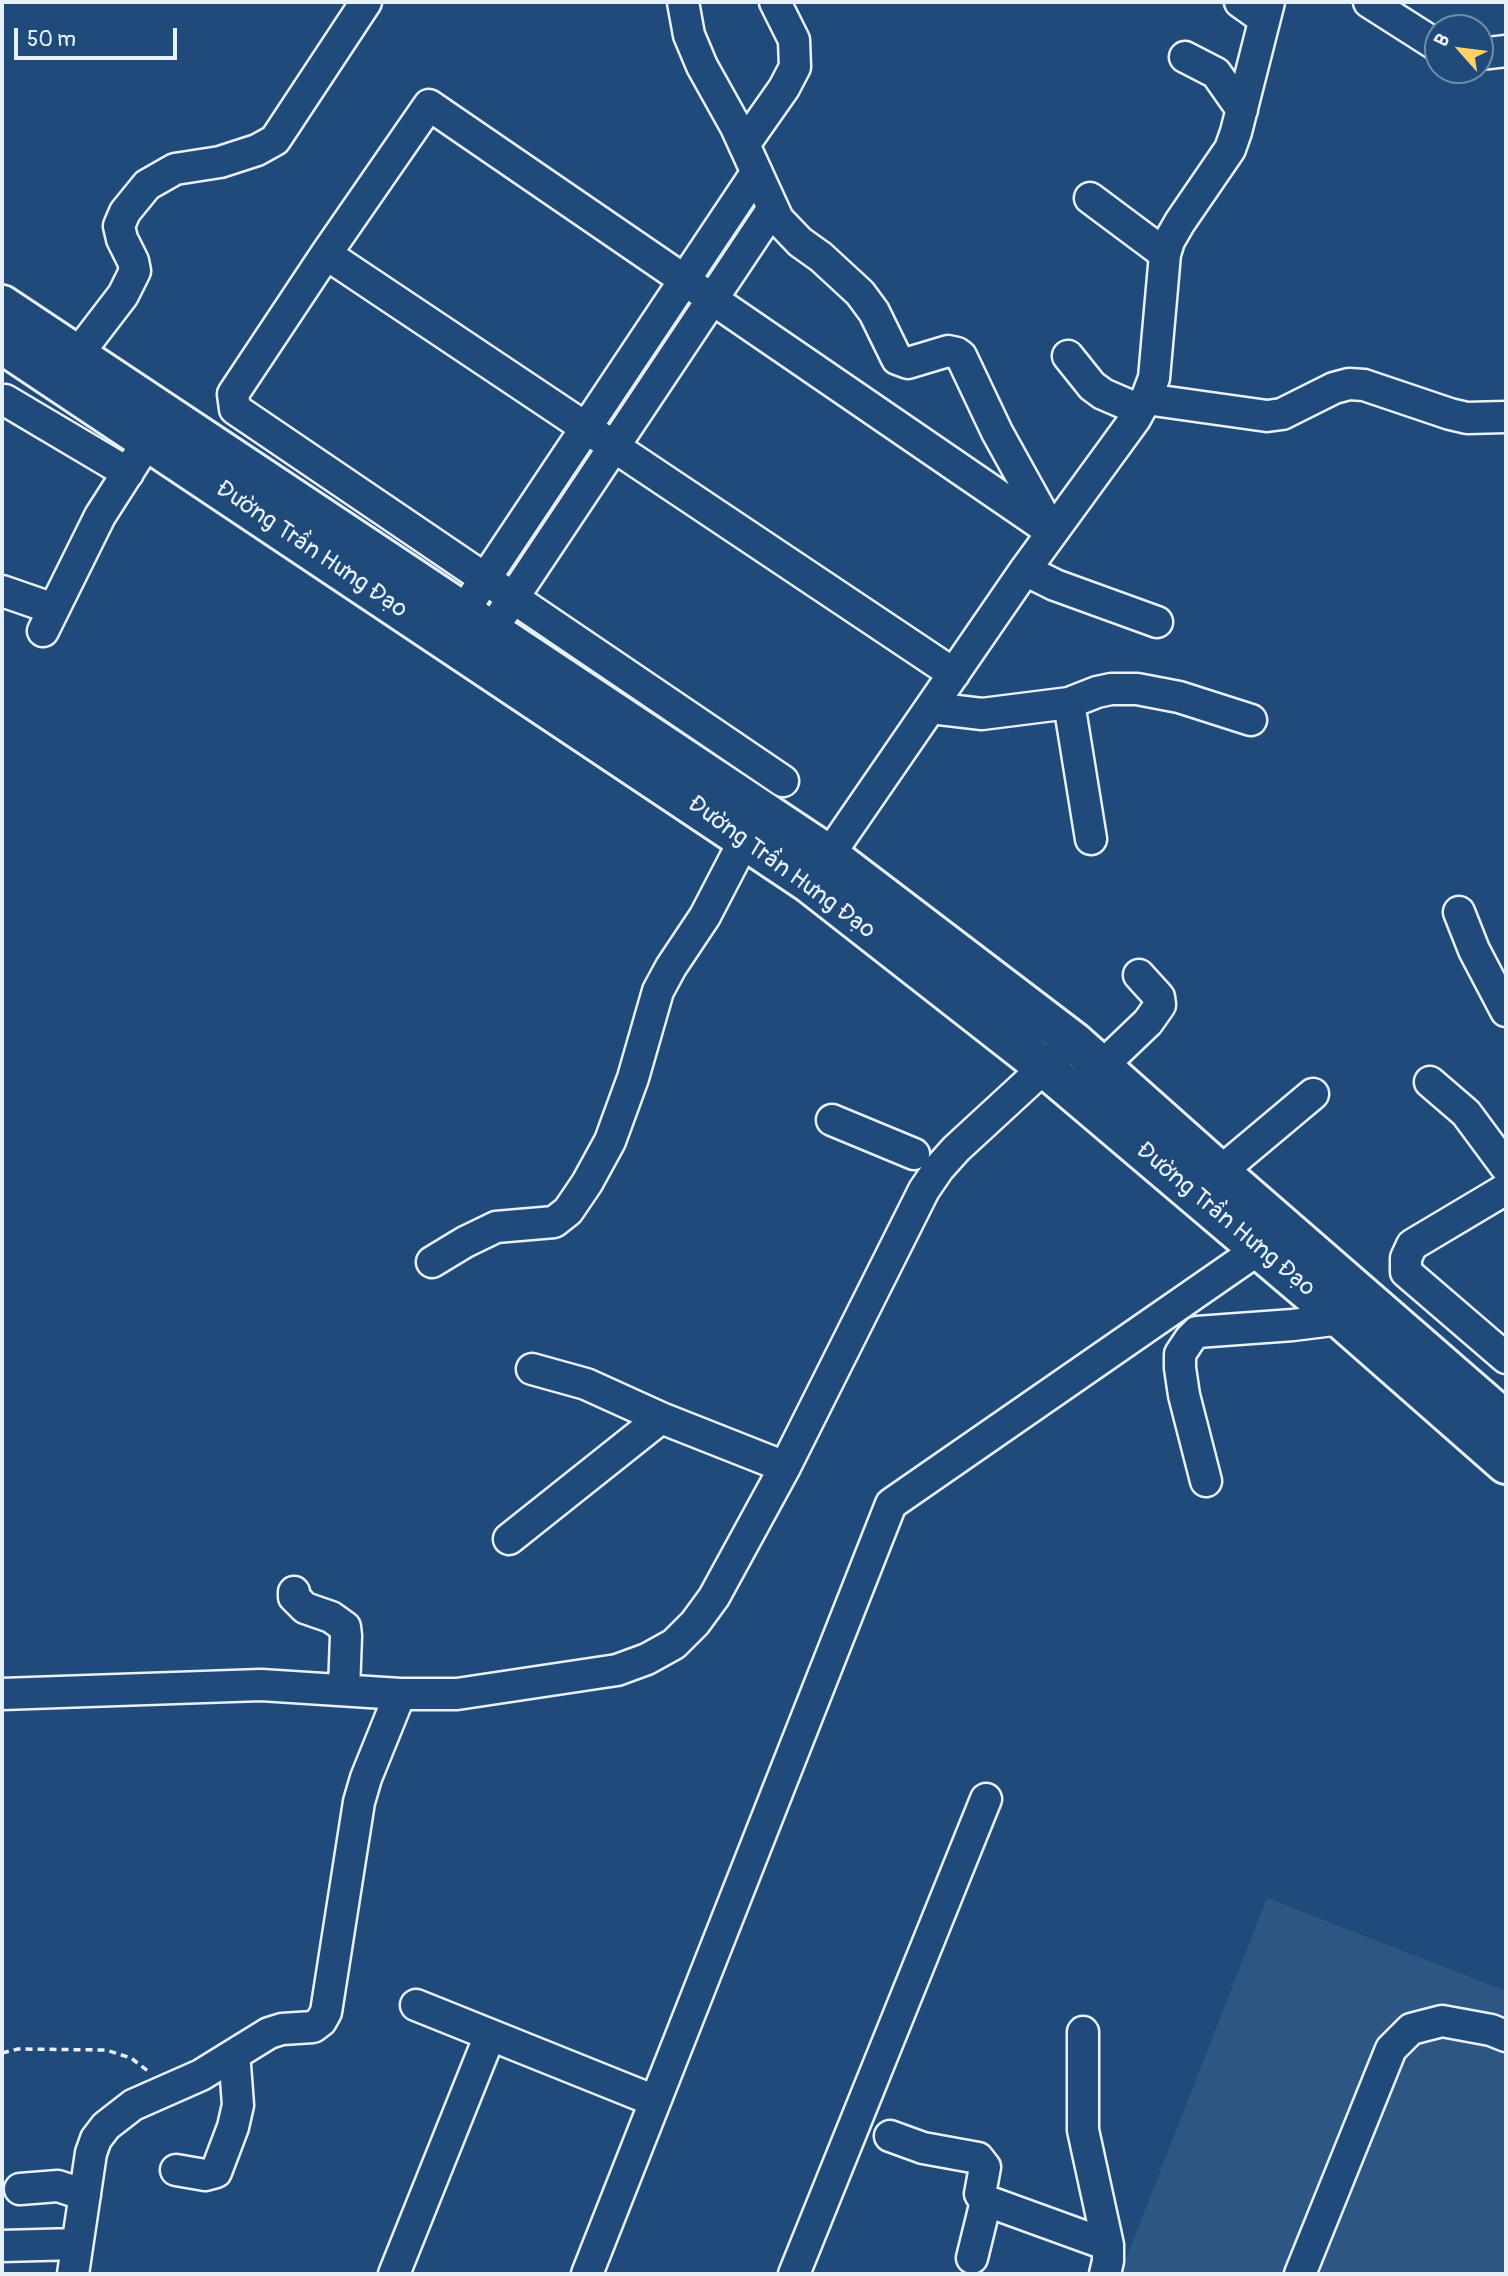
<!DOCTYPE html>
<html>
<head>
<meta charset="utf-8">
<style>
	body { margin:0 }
	#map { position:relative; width:1508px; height:2276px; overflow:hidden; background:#1f4a7a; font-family:Pangolin,sans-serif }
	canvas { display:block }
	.frame { position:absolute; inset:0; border:4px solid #e8f1f8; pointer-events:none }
	.north { position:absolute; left:1424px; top:14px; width:70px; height:70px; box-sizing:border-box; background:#1f4a7a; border:2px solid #6f8dac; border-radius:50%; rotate:298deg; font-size:19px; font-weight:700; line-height:28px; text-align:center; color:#e8f1f8 }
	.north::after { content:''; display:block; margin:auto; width:24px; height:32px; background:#ffd166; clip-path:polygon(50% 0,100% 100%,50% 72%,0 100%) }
	.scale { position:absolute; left:14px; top:28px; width:163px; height:32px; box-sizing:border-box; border:4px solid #e8f1f8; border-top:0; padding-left:9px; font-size:21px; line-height:24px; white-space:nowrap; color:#e8f1f8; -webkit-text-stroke:5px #1f4a7a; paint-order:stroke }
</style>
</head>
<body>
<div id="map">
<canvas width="1508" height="2276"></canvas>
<div class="frame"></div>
<div class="north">B</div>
<div class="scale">50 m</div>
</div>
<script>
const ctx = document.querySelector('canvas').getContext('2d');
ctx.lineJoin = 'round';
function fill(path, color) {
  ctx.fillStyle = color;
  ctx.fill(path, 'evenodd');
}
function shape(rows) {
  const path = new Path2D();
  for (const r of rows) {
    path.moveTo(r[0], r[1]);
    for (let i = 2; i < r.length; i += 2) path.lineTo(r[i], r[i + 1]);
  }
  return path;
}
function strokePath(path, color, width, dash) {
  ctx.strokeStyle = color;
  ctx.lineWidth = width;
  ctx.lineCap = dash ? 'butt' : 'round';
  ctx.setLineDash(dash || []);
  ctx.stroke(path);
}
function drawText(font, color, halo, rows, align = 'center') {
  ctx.font = font + ' Pangolin,sans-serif';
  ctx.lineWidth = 5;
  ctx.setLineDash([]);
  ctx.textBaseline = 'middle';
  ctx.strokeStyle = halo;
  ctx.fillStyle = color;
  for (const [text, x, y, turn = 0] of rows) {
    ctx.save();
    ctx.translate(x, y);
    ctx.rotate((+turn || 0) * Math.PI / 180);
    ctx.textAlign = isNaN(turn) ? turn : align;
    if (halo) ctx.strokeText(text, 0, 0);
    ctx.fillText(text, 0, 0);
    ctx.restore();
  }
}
const built = shape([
	[1267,1898,1506,1991,1506,2274,1120,2274]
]);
const path = shape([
	[2,2053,18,2049,106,2050,131,2058,148,2071]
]);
const minor = shape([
	[683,2,689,35,702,66,736,127,778,219,800,242,821,257,860,293,874,312,897,359,908,363,948,351,957,353,961,356,997,432,1049,526],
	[1240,2,1264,19],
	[1369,2,1438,46],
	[1480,54,1506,51],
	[1185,57,1216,73,1242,110],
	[744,145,784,88,795,67,794,40,775,2],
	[1090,198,1165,254],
	[326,254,954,674],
	[77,355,123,295,135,271,133,261,122,239,119,226,125,212,147,185,175,169,220,162,257,150,275,140,366,2],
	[1068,356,1092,386,1103,394,1140,410],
	[1146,399,1267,416,1282,414,1334,388,1349,384,1364,385,1450,414,1467,418,1506,417],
	[5,400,128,473],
	[1025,570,1055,585,1157,622],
	[2,591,54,609],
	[475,594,756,173],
	[503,613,773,208],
	[43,631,100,516,148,441],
	[1069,703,1091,839],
	[931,708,982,714,1069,703,1097,692,1111,689,1137,689,1179,697,1251,720],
	[783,781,235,409,233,394,326,254,429,105,1052,532],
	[829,855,1025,570,1135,419,1146,399,1154,378,1165,254,1169,241,1180,222,1230,149,1236,132,1269,2],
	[1459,912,1474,950,1506,1011],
	[1101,1067,1148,1022,1160,1005,1159,997,1139,975],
	[1430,1082,1466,1113,1506,1167],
	[832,1120,914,1154],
	[1220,1172,1313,1094],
	[1506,1189,1412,1245,1406,1258,1406,1272,1506,1358],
	[432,1262,465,1242,496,1227,554,1222,568,1211,587,1183,610,1141,633,1078,658,991,671,967,705,916,745,839],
	[532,1369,586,1384,661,1418,785,1467],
	[1206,1481,1184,1395,1180,1368,1180,1354,1190,1339,1197,1332,1293,1325,1341,1319],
	[509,1539,661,1418],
	[294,1592,294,1597,305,1608,331,1617,345,1627,346,1636,344,1690],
	[2,1694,261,1685,400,1694,457,1694,617,1670,647,1659,674,1644,695,1623,714,1597,785,1467,924,1190,939,1168,956,1149,1059,1054],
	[416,2005,655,2101],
	[1083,2032,1083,2130,1108,2245,1108,2261,1105,2274],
	[890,2136,923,2148,978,2158,985,2167,980,2194,984,2200,1108,2245],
	[176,2170,205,2175,216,2172,233,2127,238,2105,235,2065,232,2056],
	[20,2189,58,2186,85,2195],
	[2,2246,77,2244],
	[972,2258,986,2201],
	[73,2274,91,2153,96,2139,106,2126,133,2105,201,2075,269,2033,282,2029,313,2027,321,2021,326,2012,359,1802,366,1778,400,1694],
	[394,2274,490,2035],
	[587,2274,891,1504,1259,1249],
	[794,2274,986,1799],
	[1300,2274,1391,2049,1411,2029,1442,2021,1491,2030,1506,2036]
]);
const highway = shape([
	[2,305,829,855,1073,1041,1220,1172,1506,1421],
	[2,344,809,883,1044,1067,1341,1319,1506,1464]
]);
const streetNames = [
	["Đường Trần Hưng Đạo",311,550,34],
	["Đường Trần Hưng Đạo",781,868,36],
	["Đường Trần Hưng Đạo",1225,1220,40]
];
fill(built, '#2e5683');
strokePath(minor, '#e8f1f8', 35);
strokePath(highway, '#e8f1f8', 44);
strokePath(path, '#e8f1f8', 3.5, [7, 5]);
strokePath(minor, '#1f4a7a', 30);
strokePath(highway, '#1f4a7a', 38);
drawText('24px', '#e8f1f8', '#1f4a7a', streetNames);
</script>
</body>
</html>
